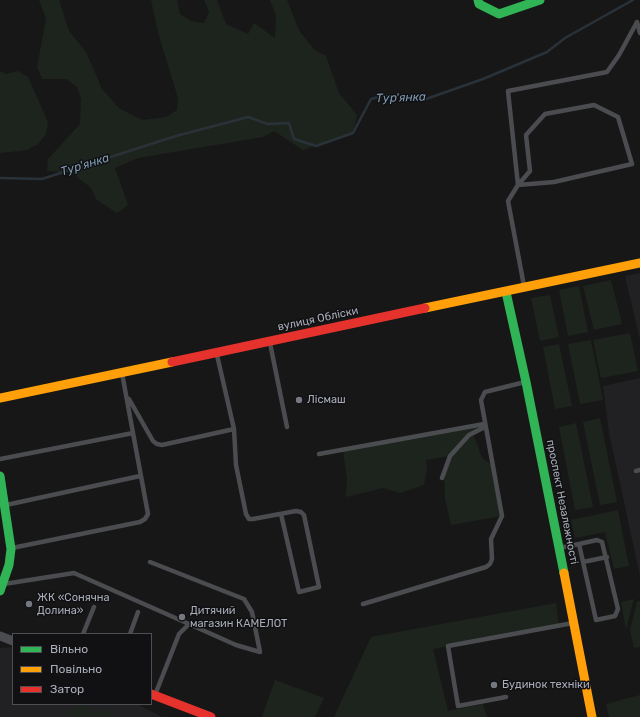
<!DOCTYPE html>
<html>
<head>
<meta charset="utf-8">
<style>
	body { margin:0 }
	#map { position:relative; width:640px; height:717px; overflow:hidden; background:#171717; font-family:Rubik,sans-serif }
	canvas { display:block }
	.legend { position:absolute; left:12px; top:633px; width:140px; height:72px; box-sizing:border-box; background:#111113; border:1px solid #4d4f55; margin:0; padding:5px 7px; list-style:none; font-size:12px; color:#a8adb8 }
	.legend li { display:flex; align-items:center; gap:8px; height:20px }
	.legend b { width:20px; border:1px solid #4d4f55 }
</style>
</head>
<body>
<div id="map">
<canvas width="640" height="717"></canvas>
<ul class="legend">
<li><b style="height:5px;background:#30b455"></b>Вільно</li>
<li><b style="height:5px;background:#ff9f0a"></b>Повільно</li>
<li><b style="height:5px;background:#e5322d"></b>Затор</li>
</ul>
</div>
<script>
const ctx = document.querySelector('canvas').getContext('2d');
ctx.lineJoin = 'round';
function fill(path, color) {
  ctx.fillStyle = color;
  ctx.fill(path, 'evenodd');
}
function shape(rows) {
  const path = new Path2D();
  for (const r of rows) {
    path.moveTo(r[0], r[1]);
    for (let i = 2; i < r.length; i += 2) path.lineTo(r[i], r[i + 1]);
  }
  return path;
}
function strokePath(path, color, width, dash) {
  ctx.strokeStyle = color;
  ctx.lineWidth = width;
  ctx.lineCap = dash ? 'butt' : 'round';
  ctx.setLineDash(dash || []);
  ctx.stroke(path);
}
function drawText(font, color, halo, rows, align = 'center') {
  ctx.font = font + ' Rubik,sans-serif';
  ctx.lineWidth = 3;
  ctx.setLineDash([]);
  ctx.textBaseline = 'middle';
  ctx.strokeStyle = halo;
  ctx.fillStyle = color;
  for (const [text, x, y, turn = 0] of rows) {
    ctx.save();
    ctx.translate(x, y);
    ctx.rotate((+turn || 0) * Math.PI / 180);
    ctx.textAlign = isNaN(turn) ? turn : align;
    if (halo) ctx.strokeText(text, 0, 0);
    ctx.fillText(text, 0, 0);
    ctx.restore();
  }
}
const built = shape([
	[640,273,640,340,625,276],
	[640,378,640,576,609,433,603,386],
	[13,647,13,704,137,704,162,717,0,717,0,648]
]);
const green = shape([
	[39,0,59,0,69,31,86,52,102,89,119,108,142,120,166,117,177,110,178,98,159,36,151,0,177,0,180,14,191,21,204,23,209,12,204,0,217,0,226,24,248,34,254,23,275,38,276,16,270,0,287,0,300,32,315,50,326,56,339,93,357,115,353,133,303,150,274,131,263,137,138,158,115,168,128,205,117,213,97,200,91,188,72,173,47,171,48,159,80,124,81,99,77,87,67,79,42,79,37,67,46,19],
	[0,71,6,74,18,71,28,77,48,122,46,134,38,144,27,150,0,153],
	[611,280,622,324,594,330,583,286],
	[579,286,588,332,568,336,559,290],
	[550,295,559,337,540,341,531,298],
	[630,333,638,371,601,378,593,340],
	[591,340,603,400,580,404,568,344],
	[559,344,572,406,555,409,543,347],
	[600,418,617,502,600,505,583,422],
	[576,423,593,507,575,510,559,427],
	[484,424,473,433,482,458,492,465,502,516,451,525,445,499,444,474,450,456,426,460,427,468,424,485,400,493,383,488,346,497,347,479,343,450],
	[618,510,629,566,614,569,605,532,575,538,571,520],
	[634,599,626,629,621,602],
	[640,601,640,647,634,648,630,630,637,602],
	[556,603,559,625,433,649,448,711,483,704,487,717,334,717,371,637],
	[275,680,324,698,315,717,262,717],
	[640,695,640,717,609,717,606,704],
	[89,705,91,713,109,710,111,717,68,717,66,710]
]);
const stream = shape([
	[0,178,42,179,176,136,248,117,268,124,289,123,294,139,316,146,353,133,371,99,382,96,406,96,426,99,483,79,547,52,565,38,633,0]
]);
const lane = shape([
	[637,22,640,33],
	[594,105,618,117,632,164,554,182,518,185,530,171,526,135,545,114,594,105],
	[524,286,508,201,518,185,508,91,607,72,619,55,637,22],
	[270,343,287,427],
	[217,355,234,429,236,465,246,514,249,519,253,519,296,511,301,512,304,515,319,587,299,592,281,514],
	[129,399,153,441,157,444,162,445,234,429],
	[319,454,484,424],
	[0,459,133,433,122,373],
	[636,471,640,470],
	[442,478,450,456,469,435,485,427],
	[6,505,140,476],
	[12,548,140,522,145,519,148,514,133,433],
	[559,548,579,544,597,540,602,542,618,609,615,616,596,620,579,544],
	[150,562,244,599,252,612,260,652,236,645,189,624],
	[583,562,607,557],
	[4,584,74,573,189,624,179,634,155,695],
	[363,604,486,567,490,564,492,559,491,539,502,516,481,400,485,392,525,382],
	[83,634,94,607],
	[130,634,138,612],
	[506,697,458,706,448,646,573,623]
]);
const street = shape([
	[0,636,13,641]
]);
const fast = shape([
	[478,0,479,4,499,14,540,0],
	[506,292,526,382,564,573],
	[0,476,11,549,9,565,0,591]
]);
const slow = shape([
	[425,308,640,263],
	[0,398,172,362],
	[564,573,592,717]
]);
const jam = shape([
	[172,362,425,308],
	[151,694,211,717]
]);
const markers = [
	[299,400,4,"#757880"],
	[29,604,4,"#757880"],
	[182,617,4,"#757880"],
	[494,685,4,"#757880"]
];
const streetNames = [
	["вулиця Обліски",318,319,-12],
	["проспект Незалежності",562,502,79]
];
const poiNames = [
	["Лісмаш",307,400],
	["ЖК «Сонячна",37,598],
	["Долина»",37,611],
	["Дитячий",190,611],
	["магазин КАМЕЛОТ",190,624],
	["Будинок техніки",502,685]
];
const waterNames = [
	["Тур'янка",401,98,-2],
	["Тур'янка",85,165,-17]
];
fill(built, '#212123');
fill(green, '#1d241e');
strokePath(stream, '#2a3239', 2.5);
strokePath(lane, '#4b4c50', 4.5);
strokePath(street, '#4b4c50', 9);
strokePath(fast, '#30b455', 9);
strokePath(slow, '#ff9f0a', 9);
strokePath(jam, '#e5322d', 9);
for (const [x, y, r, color] of markers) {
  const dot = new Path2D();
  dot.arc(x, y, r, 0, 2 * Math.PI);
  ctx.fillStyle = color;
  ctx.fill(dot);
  strokePath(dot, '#111113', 1.5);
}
drawText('11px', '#a8adb8', '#111113', streetNames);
drawText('11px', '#a8adb8', '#111113', poiNames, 'left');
drawText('italic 12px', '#7f9bb3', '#111113', waterNames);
</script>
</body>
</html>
